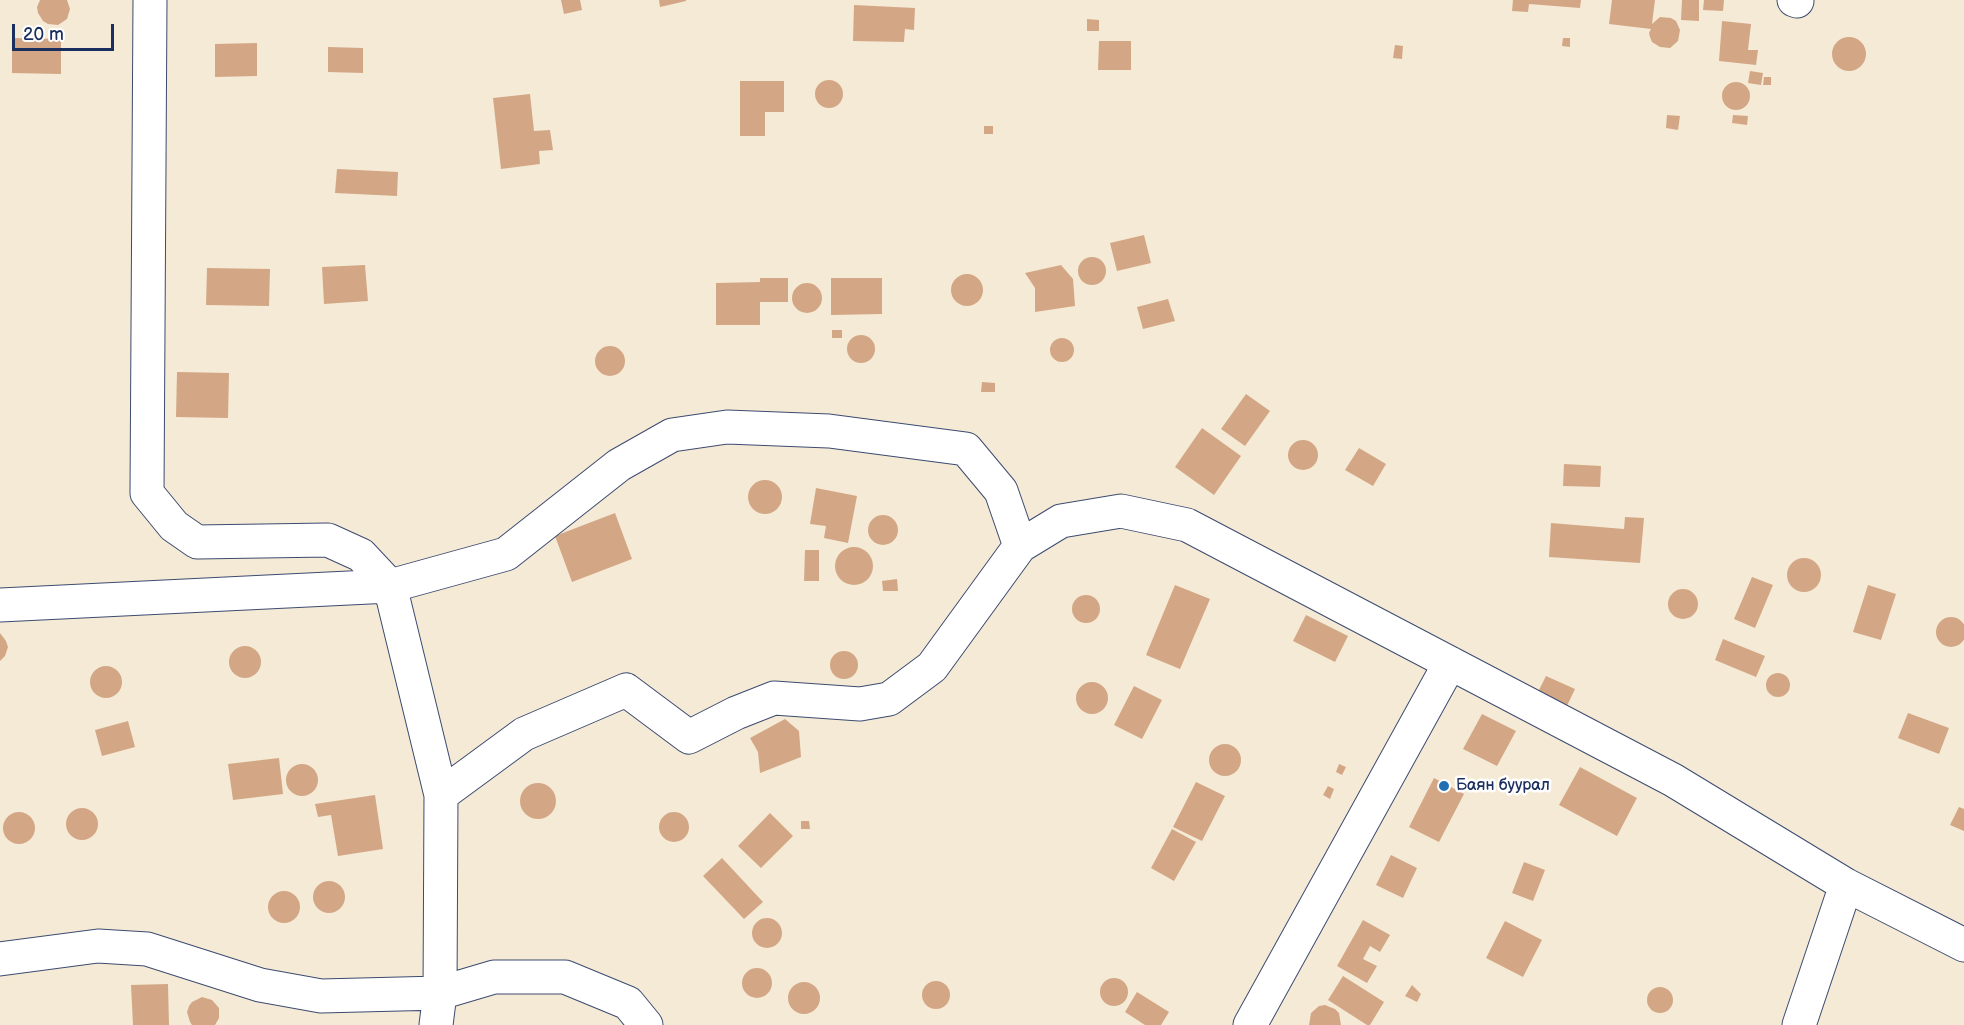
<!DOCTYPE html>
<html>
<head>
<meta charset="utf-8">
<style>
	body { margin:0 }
	#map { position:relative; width:1964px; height:1025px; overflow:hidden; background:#f5ead5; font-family:"Balsamiq Sans",sans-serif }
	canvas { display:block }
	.scale { position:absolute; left:12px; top:24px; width:102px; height:27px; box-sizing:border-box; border:3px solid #1b2f5e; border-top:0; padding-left:8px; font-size:18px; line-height:21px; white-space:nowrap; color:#1b2f5e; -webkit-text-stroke:4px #fff; paint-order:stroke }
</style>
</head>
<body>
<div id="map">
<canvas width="1964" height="1025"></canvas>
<div class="scale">20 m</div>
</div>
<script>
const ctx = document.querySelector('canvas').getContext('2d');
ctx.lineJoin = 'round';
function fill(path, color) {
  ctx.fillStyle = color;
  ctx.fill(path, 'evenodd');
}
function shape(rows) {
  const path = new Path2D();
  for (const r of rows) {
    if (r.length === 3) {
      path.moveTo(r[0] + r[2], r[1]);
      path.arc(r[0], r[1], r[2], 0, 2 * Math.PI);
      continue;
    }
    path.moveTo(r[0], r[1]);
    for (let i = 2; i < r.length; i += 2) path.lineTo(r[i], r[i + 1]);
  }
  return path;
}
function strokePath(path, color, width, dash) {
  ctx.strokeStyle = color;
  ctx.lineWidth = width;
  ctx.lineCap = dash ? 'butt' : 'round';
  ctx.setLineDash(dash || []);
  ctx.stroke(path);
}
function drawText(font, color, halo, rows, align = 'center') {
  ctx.font = font + ' "Balsamiq Sans",sans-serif';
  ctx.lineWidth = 5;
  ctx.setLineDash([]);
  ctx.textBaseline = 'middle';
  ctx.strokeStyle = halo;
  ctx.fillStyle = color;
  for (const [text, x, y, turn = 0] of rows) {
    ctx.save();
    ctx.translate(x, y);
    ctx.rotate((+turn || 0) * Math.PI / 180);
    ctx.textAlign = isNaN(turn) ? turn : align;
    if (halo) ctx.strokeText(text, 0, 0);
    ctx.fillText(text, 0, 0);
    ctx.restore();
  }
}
const building = shape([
	[40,0,67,0,70,9,67,19,58,25,48,24,43,21,38,13,37,7],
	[561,0,580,0,582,10,564,14],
	[659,0,686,0,686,1,660,7],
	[1513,0,1581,0,1580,8,1529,4,1528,12,1512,11],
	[1612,0,1655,0,1652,24,1660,17,1671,18,1676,21,1680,30,1678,41,1670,48,1660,47,1652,42,1650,37,1649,33,1651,29,1609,24],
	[1682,0,1699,0,1699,21,1681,20],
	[1704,0,1724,0,1723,11,1703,10],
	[854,5,915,8,914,30,905,29,904,42,853,41],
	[1087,19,1099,20,1099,31,1087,31],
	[1722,21,1751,24,1748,50,1758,50,1756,65,1719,61],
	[1849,54,17],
	[12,38,61,39,61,74,12,73],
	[1563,38,1570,38,1570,47,1562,46],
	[1099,41,1131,41,1131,70,1098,70],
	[257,43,257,76,215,77,215,44],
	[1395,45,1403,46,1402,59,1393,58],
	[328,47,363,48,363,73,328,72],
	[1750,71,1763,73,1761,85,1748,83],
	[1764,77,1771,77,1771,85,1763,85],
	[829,94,14],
	[740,81,784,81,784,112,765,112,765,136,740,136],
	[1736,96,14],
	[530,94,534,131,550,130,553,150,539,151,540,164,501,169,493,98],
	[1667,115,1680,116,1678,130,1666,128],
	[1733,115,1748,116,1747,125,1732,123],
	[984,126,993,126,993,134,984,134],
	[337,169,398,172,397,196,335,193],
	[1144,235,1151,263,1117,271,1110,243],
	[1092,271,14],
	[365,265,368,301,324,304,322,267],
	[1061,265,1073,279,1075,306,1035,312,1035,288,1025,273],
	[207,268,270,269,269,306,206,305],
	[967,290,16],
	[760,278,788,278,788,302,760,302,760,325,716,325,716,283,760,282],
	[831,278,882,278,882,314,831,315],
	[807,298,15],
	[1168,299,1175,321,1143,329,1137,307],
	[832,330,842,330,842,338,832,338],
	[861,349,14],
	[1062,350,12],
	[610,361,15],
	[177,372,229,373,228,418,176,417],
	[982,382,995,383,995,392,981,392],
	[1246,394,1270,411,1245,446,1221,429],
	[1202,428,1241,456,1214,495,1175,467],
	[1303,455,15],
	[1359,448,1386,464,1373,486,1345,470],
	[1564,464,1601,466,1600,487,1563,486],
	[765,497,17],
	[816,488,857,496,848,543,824,538,826,526,810,524],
	[615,513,632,559,572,582,555,536],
	[883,530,15],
	[1625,517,1644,518,1640,563,1549,557,1551,523,1624,529],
	[854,566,19],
	[805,550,819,550,819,581,804,581],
	[1804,575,17],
	[1752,577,1773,585,1755,628,1734,619],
	[897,579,898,591,883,591,882,581],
	[1175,585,1210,599,1180,669,1146,655],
	[1868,585,1896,594,1881,640,1853,632],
	[1683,604,15],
	[1086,609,14],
	[1306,615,1348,636,1335,662,1293,641],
	[1951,632,15],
	[0,633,6,641,8,647,5,656,0,661],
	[1723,639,1765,656,1756,677,1715,660],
	[245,662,16],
	[844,665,14],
	[106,682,16],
	[1778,685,12],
	[1546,676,1575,689,1565,710,1536,696],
	[1092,698,16],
	[1134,686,1162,700,1142,739,1114,725],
	[1908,713,1949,728,1939,754,1898,738],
	[1482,714,1516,731,1497,766,1463,749],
	[785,719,799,731,801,757,760,773,758,752,750,738],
	[128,721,135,747,102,756,95,730],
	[1225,760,16],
	[279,758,283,794,233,800,228,764],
	[302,780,16],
	[1339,764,1346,767,1342,775,1336,772],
	[1580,767,1637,798,1617,836,1559,805],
	[1434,778,1464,794,1439,842,1409,827],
	[1196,782,1225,796,1202,841,1173,827],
	[538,801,18],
	[1328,786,1334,789,1330,799,1323,795],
	[375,795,383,849,338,856,331,815,318,817,315,804],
	[1959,807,1964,809,1964,831,1950,825],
	[82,824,16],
	[19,828,16],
	[674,827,15],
	[770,813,793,836,761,868,738,846],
	[801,821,809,821,810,829,801,829],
	[1172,829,1196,842,1174,881,1151,868],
	[1391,855,1417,868,1403,898,1376,885],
	[722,858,763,902,744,919,703,876],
	[1524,862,1545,870,1533,901,1512,893],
	[329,897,16],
	[284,907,16],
	[767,933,15],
	[1363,920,1390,935,1380,952,1370,946,1363,959,1377,966,1367,983,1337,966],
	[1505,921,1542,940,1523,977,1486,958],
	[757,983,15],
	[1343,976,1384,1002,1370,1025,1367,1025,1328,1000],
	[1114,992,14],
	[936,995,14],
	[804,998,16],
	[168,984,169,1025,133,1025,131,985],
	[1412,985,1421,994,1417,1002,1405,996],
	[1660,1000,13],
	[1137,992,1169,1012,1161,1025,1145,1025,1125,1012],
	[202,997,212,1000,219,1008,219,1018,215,1025,192,1025,190,1022,187,1012,189,1006,192,1002],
	[1325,1005,1335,1009,1339,1013,1341,1025,1309,1025,1311,1013,1319,1006]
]);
const street = shape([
	[150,0,147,493,174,526,197,542,328,540,361,555,390,586,441,795,440,993,436,1025],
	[1794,0,1797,1],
	[0,605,390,586,506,554,619,465,672,435,727,427,829,431,966,449,1001,491,1020,546],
	[441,795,524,734,626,690,689,737,736,713,774,698,860,704,889,699,932,667,1020,546,1061,521,1121,511,1187,525,1673,780,1846,885,1964,945],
	[0,959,98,946,147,949,260,985,321,996,440,993,494,977,565,977,628,1003,646,1025],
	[1250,1025,1450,663],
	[1799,1025,1846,885]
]);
const markers = [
	[1444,786,6,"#1f6fb2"]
];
const poiNames = [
	["Баян буурал",1456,786]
];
fill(building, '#d3a786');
strokePath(street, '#3c4b70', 35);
strokePath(street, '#fff', 33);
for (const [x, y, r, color] of markers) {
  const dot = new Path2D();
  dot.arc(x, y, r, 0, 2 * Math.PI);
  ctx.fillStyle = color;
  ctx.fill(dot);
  strokePath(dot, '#fff', 2);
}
drawText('16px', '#1b2f5e', '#fff', poiNames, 'left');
</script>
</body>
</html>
